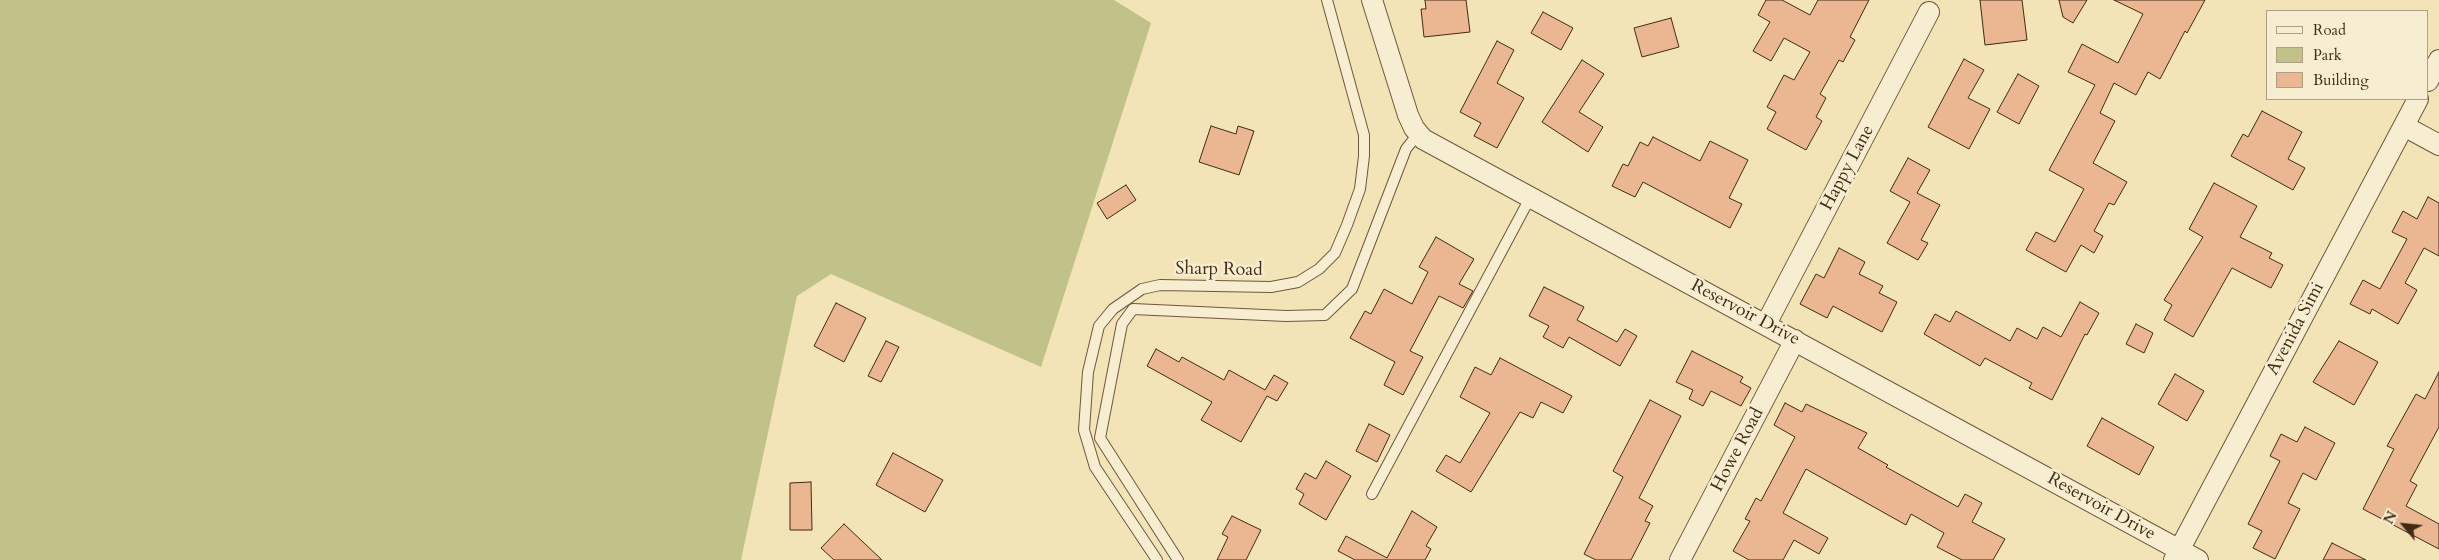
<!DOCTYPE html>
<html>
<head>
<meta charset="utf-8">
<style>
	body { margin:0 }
	#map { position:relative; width:2439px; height:560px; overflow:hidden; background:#f2e4b6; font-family:Cardo,serif }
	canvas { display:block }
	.legend { position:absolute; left:2266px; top:10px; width:162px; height:90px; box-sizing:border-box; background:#f7edd0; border:1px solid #ae9f85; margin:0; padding:6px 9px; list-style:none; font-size:15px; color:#412b15 }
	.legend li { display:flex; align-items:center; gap:10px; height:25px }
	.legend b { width:25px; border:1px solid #ae9f85 }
	.north { position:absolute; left:2379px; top:500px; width:50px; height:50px; -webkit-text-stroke:4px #f7edd0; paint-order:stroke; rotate:298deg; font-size:14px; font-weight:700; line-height:20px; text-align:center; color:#412b15 }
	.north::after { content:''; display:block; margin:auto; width:18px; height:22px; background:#412b15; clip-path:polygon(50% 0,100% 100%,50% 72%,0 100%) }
</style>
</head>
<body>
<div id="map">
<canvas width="2439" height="560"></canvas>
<ul class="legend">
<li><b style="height:6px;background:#f7edd0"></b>Road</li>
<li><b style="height:14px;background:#c1c289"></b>Park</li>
<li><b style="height:14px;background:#ebb692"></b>Building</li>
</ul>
<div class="north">N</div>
</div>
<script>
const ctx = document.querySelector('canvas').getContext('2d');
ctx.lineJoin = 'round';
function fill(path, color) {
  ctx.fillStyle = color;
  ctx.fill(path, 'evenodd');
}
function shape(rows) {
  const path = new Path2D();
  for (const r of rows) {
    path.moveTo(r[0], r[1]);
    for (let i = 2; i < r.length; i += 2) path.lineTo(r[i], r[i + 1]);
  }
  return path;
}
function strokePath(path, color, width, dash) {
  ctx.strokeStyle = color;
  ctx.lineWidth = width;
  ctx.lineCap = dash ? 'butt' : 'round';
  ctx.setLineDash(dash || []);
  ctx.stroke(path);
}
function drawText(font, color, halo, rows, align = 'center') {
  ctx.font = font + ' Cardo,serif';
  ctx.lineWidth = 5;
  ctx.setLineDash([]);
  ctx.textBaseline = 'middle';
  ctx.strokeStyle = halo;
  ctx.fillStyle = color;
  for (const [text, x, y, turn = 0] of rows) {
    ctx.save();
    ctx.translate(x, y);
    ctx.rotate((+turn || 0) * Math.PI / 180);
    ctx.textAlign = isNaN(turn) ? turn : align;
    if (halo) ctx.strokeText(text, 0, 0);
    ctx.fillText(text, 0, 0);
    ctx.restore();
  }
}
const green = shape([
	[0,0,1114,0,1151,23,1041,367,831,274,797,296,741,560,0,560]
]);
const building = shape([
	[1425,0,1466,0,1470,32,1424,37,1421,9,1426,9,1425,0],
	[1766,0,1782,0,1810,15,1818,0,1869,0,1850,37,1855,40,1843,62,1839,60,1820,94,1826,98,1816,117,1822,121,1806,150,1767,129,1776,112,1767,107,1784,75,1794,80,1810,52,1784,38,1771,61,1753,51,1770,22,1758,15,1766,0],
	[1980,0,2022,0,2027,40,1985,45,1980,0],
	[2059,0,2087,0,2073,23,2063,17,2059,0],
	[2114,0,2205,0,2187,33,2185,31,2160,79,2148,72,2136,95,2114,83,2100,113,2115,121,2093,163,2127,182,2114,205,2109,203,2094,231,2103,236,2094,253,2081,245,2066,272,2026,250,2036,232,2055,242,2084,189,2049,170,2095,85,2068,72,2082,44,2118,63,2143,14,2114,0],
	[1543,12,1573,28,1561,50,1531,33,1543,12],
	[1671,18,1679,47,1642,57,1634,28,1671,18],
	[1497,41,1514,50,1497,83,1524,98,1497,148,1474,136,1481,123,1460,112,1497,41],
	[1964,59,1984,70,1968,98,1990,109,1969,149,1928,127,1964,59],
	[1582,60,1604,74,1579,112,1603,127,1588,152,1542,122,1582,60],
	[2018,74,2039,86,2019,124,1997,112,2018,74],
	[2262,111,2302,132,2288,159,2305,168,2293,190,2231,156,2243,134,2248,137,2262,111],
	[1211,126,1236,134,1238,126,1254,131,1239,175,1199,162,1211,126],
	[1653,137,1700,161,1710,141,1748,160,1729,198,1742,204,1730,228,1643,182,1635,197,1612,186,1623,164,1628,166,1640,142,1648,146,1653,137],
	[1908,158,1930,170,1917,193,1940,205,1921,240,1928,243,1918,260,1887,243,1910,202,1890,191,1908,158],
	[2214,183,2257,206,2240,237,2272,253,2269,258,2283,265,2271,288,2232,268,2193,337,2164,320,2172,305,2164,300,2203,237,2189,229,2214,183],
	[1126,185,1136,200,1107,219,1097,203,1126,185],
	[2428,197,2439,203,2439,256,2424,248,2405,283,2417,290,2398,324,2372,309,2370,314,2350,304,2363,280,2380,289,2407,239,2392,232,2403,211,2417,219,2428,197],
	[1436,237,1474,259,1459,284,1473,291,1463,308,1439,296,1410,351,1423,357,1403,395,1384,385,1395,362,1350,338,1365,311,1371,314,1384,289,1412,304,1428,272,1419,267,1436,237],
	[1839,248,1865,262,1859,274,1883,286,1879,293,1897,302,1882,332,1833,306,1827,318,1800,304,1816,274,1824,278,1839,248],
	[1544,287,1584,307,1577,320,1617,342,1625,329,1637,336,1620,366,1569,337,1563,348,1543,337,1549,326,1529,316,1544,287],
	[2080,302,2099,313,2087,335,2085,334,2052,400,2029,388,2032,383,1985,358,1980,366,1924,334,1935,314,1950,322,1956,311,2010,341,2017,328,2037,339,2043,327,2061,337,2080,302],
	[836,303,866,318,844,362,814,346,836,303],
	[2136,324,2153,333,2144,353,2126,344,2136,324],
	[886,341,899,347,881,382,868,376,886,341],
	[2339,341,2378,362,2354,405,2313,382,2339,341],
	[1156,349,1179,362,1182,357,1224,380,1229,370,1265,390,1274,375,1288,383,1277,401,1267,396,1241,442,1201,420,1212,402,1147,366,1156,349],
	[1692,351,1743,377,1740,382,1751,388,1741,406,1711,391,1703,406,1689,399,1693,390,1676,382,1692,351],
	[1500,358,1572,396,1563,413,1541,402,1533,418,1520,412,1471,492,1436,471,1446,455,1460,463,1490,413,1460,397,1475,367,1491,375,1500,358],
	[2439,372,2439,427,2410,481,2417,485,2406,506,2439,524,2439,549,2363,509,2394,449,2387,446,2416,394,2425,399,2439,372],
	[2175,374,2204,391,2187,421,2158,404,2175,374],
	[1650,400,1681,416,1639,498,1653,506,1645,521,1650,523,1631,560,1596,560,1584,554,1623,477,1613,471,1650,400],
	[1785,403,1802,412,1806,404,1867,433,1858,448,1888,465,1886,467,1958,507,1965,494,1982,503,1972,522,2005,539,1993,560,1962,560,1937,547,1944,533,1911,514,1906,525,1806,469,1783,513,1828,538,1819,554,1794,540,1783,560,1749,560,1733,551,1750,521,1745,519,1756,498,1761,501,1795,437,1774,425,1785,403],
	[2102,418,2154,447,2139,475,2087,446,2102,418],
	[1369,424,1390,435,1377,462,1356,451,1369,424],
	[2305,427,2335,443,2316,480,2303,473,2288,503,2300,509,2275,559,2253,548,2262,531,2248,524,2280,461,2270,456,2281,434,2297,442,2305,427],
	[893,453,943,480,925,512,876,485,893,453],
	[1326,461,1351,476,1326,520,1299,504,1304,494,1296,489,1305,473,1316,479,1326,461],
	[811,482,812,530,790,530,790,483,811,482],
	[1412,511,1437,527,1426,546,1431,549,1425,560,1355,560,1338,551,1346,536,1387,558,1412,511],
	[1232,516,1261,530,1246,560,1217,560,1228,537,1222,534,1232,516],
	[844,524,882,560,834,560,821,548,844,524],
	[2332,543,2366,560,2323,560,2332,543]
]);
const lane = shape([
	[1372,494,1530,198],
	[1157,560,1095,467,1084,430,1088,372,1099,326,1113,309,1142,289,1160,285,1271,287,1298,282,1319,269,1335,253,1347,225,1360,189,1364,156,1364,135,1327,0],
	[1178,560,1100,438,1122,324,1133,309,1286,316,1325,315,1352,289,1406,149,1418,134]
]);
const street = shape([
	[1372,0,1408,115,1414,128,1423,139,2198,560],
	[2428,81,2439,60],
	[2404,126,2439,145],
	[1766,324,1929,12],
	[1680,560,1795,340],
	[2174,560,2418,99]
]);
const streetNames = [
	["Happy Lane",1848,168,-62],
	["Sharp Road",1219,270,1],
	["Reservoir Drive",1745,313,28],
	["Avenida Simi",2296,329,-62],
	["Howe Road",1738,450,-62],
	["Reservoir Drive",2101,507,29]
];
fill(green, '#c1c289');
fill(building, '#ebb692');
strokePath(building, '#412b15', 1);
strokePath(lane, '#6d593d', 12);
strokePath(street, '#6d593d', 22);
strokePath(lane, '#f7edd0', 10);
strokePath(street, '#f7edd0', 20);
drawText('18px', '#412b15', '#f7edd0', streetNames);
</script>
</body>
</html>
